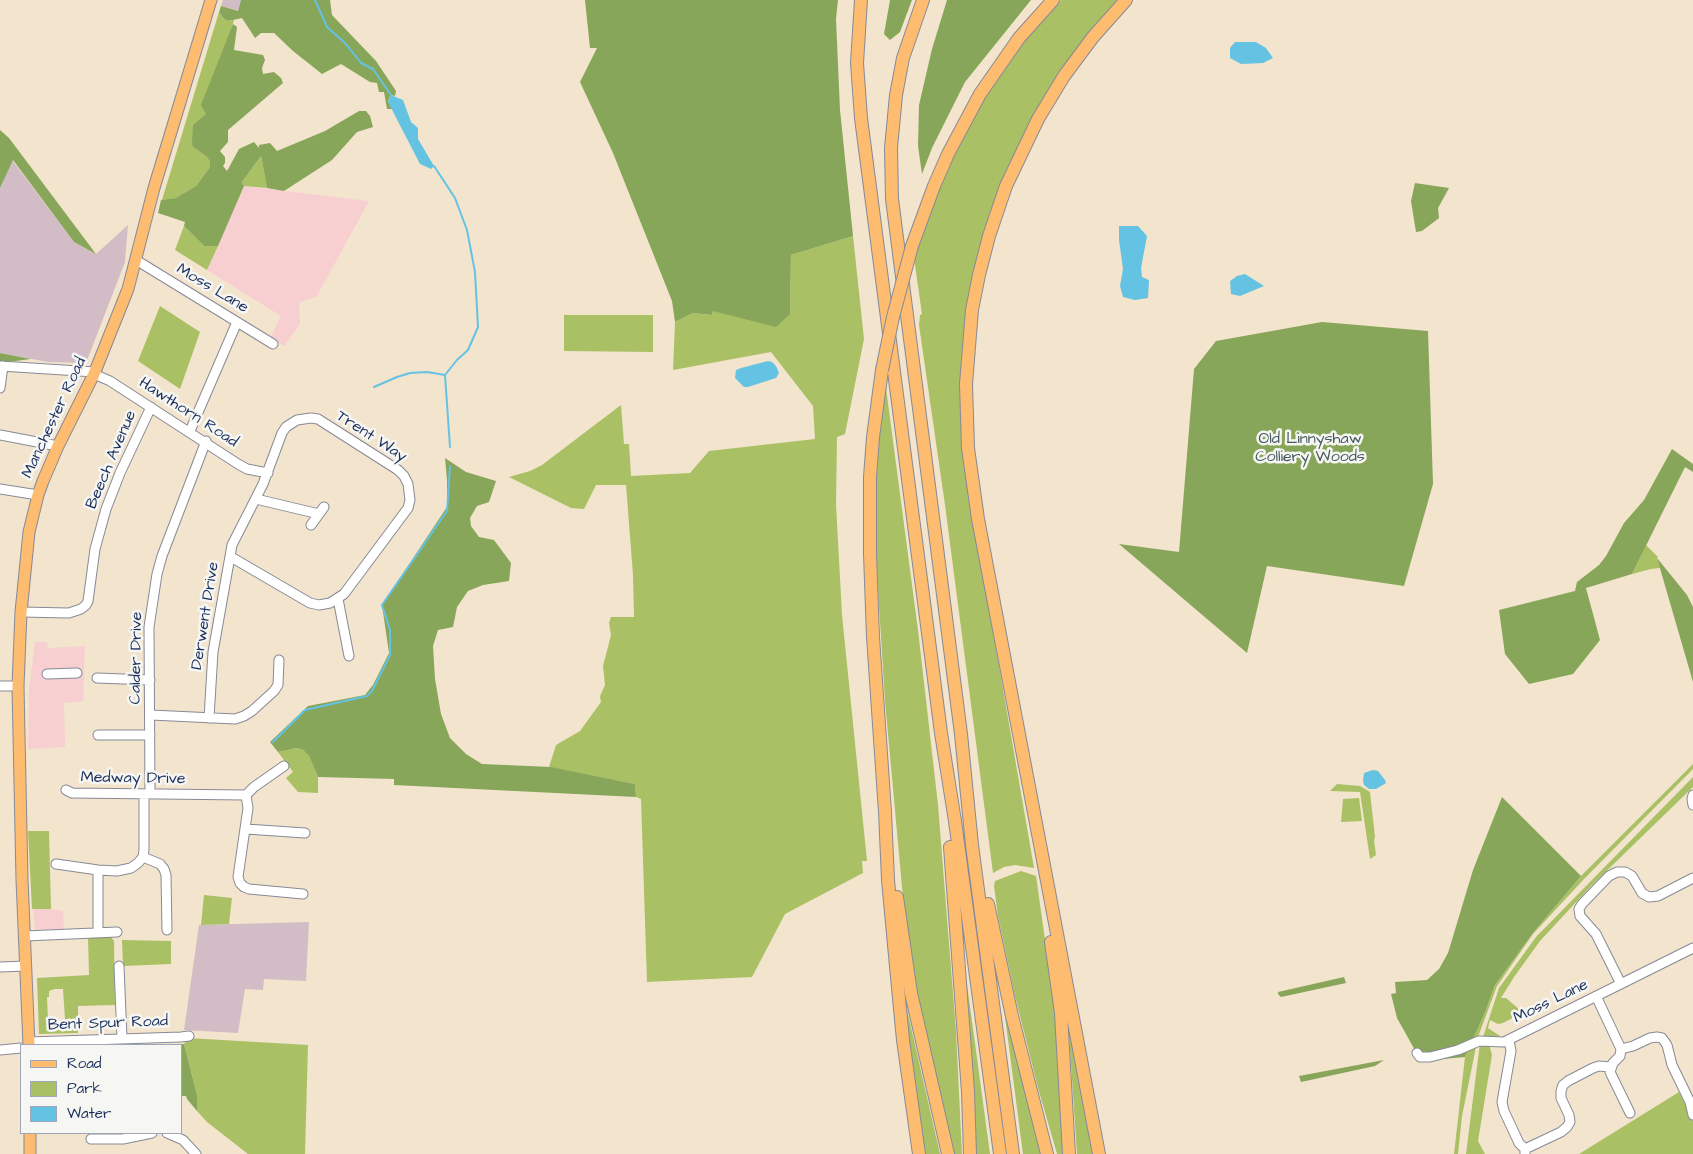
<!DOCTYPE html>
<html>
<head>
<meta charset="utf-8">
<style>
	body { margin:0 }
	#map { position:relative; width:1693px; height:1154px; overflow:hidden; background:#f3e4cd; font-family:"Architects Daughter",sans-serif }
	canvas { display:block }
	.legend { position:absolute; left:20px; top:1044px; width:162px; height:90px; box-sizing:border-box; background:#f6f6f2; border:1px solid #9ea6b7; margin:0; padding:6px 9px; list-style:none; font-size:15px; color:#1b2f5e }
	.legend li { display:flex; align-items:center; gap:10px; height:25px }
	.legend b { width:25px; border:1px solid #9ea6b7 }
</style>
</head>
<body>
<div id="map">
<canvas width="1693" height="1154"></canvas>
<ul class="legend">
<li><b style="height:6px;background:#fdbc70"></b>Road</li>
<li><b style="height:14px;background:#aac065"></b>Park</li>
<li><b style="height:14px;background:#64c2e2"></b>Water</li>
</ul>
</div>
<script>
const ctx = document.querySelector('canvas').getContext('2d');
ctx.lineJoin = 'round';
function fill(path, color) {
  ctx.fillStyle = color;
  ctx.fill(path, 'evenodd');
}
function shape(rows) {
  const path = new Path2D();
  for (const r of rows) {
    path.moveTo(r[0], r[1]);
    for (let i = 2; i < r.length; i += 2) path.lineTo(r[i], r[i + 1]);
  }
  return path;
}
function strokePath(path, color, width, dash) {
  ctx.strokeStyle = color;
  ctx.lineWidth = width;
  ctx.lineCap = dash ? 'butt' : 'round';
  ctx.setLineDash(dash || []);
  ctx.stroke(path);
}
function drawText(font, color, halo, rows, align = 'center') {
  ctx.font = font + ' "Architects Daughter",sans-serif';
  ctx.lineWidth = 5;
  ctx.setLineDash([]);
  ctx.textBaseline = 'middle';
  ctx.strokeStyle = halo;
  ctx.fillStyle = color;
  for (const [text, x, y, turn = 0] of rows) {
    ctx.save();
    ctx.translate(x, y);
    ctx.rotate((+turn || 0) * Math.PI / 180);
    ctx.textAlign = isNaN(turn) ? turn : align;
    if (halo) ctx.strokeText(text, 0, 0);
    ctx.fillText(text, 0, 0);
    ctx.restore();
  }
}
const built = shape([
	[244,186,369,201,317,296,299,303,300,324,284,346,270,338,281,316,207,270],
	[35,642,47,642,48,648,85,646,83,701,64,703,65,747,28,749,29,691],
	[33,909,51,909,63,911,64,929,35,930]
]);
const industrial = shape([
	[223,0,241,0,238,11,221,6],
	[12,160,74,242,96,254,128,225,125,262,86,363,48,362,0,353,0,188],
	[309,922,306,981,264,979,263,990,245,989,238,1033,184,1030,199,925]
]);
const green = shape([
	[1061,0,1120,0,1106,14,1066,65,1028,126,965,334,977,539,1034,868,1015,865,1004,867,993,873,945,505,919,325,920,315,922,314,914,258,936,187,987,93,1030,33],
	[219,12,223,18,228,21,234,20,206,114,193,147,207,157,210,162,210,167,196,186,177,198,162,200],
	[261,156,267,188,244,186,242,182],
	[184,226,204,246,218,246,207,270,175,250],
	[853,236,864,339,845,434,837,437,836,504,842,615,867,861,862,861,863,873,785,914,752,977,647,982,641,799,636,797,635,784,549,767,556,745,580,731,601,702,600,696,605,685,603,666,611,635,609,623,611,617,634,617,633,575,626,485,596,485,584,509,571,508,509,477,530,471,542,465,621,405,624,444,629,444,631,476,690,473,709,451,815,439,813,406,771,352,673,370,675,322,693,313,712,315,713,311,790,314,791,255],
	[160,306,200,332,180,389,138,361],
	[564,315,653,315,653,352,564,351],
	[886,388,918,630,938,805,956,1031,962,1154,954,1154,935,1077,911,964,905,920,885,701,875,542,875,486,878,432],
	[1646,545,1658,557,1657,558,1660,568,1651,569,1632,574],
	[297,748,303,750,309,756,318,777,318,793,298,792,286,778,293,772,278,752],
	[1693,764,1693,769,1584,879,1533,934,1497,986,1478,1037,1462,1116,1458,1154,1454,1154,1465,1057,1484,1015,1495,985,1533,933,1581,876],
	[1693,777,1693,787,1591,886,1540,941,1514,977,1501,998,1506,998,1520,1010,1520,1014,1503,1023,1498,1024,1490,1020,1488,1028,1500,1036,1491,1038,1483,1037,1499,988,1536,937],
	[1337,784,1360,786,1370,792,1375,837,1374,840,1376,855,1370,859,1360,792,1330,791],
	[1359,798,1362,821,1341,822,1343,799],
	[28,831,49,831,51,909,32,909],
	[1021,871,1036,876,1055,1010,1064,1154,1057,1154,1038,1088,1015,996,998,916,994,886,995,881],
	[204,895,232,898,229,924,201,925],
	[111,937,114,941,115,1005,78,1006,78,1033,39,1034,37,978,89,975,88,938],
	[55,989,63,989,65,1019,63,1019,63,1024,57,1024,56,1019,48,1020,47,997,49,997,49,991],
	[122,940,171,941,171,964,123,966],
	[966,977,990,1154,975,1154,965,978],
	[903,992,940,1154,924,1154],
	[1002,994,1043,1154,1023,1154],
	[1069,1034,1072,1034,1095,1154,1077,1154],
	[188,1038,308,1045,305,1154,248,1154,207,1122,197,1111,197,1095,184,1044],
	[1480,1043,1489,1044,1492,1055,1478,1141,1485,1154,1466,1154],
	[1679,1092,1693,1121,1693,1154,1579,1154]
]);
const forest = shape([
	[241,0,330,0,332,15,376,61,396,91,395,96,391,95,388,101,392,109,387,109,384,92,379,92,377,83,370,82,341,64,322,74,293,51,274,33,261,33,255,38,242,18,228,21,223,18,219,12,221,6,238,11],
	[585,0,838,0,836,19,840,110,853,236,791,255,790,314,776,327,713,311,712,315,693,313,675,322,672,301,613,153,580,82,597,48,590,48],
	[890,0,912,0,900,32,890,40,884,34],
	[947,0,1031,0,965,82,932,148,922,174,918,146,919,105,932,49],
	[233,24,237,27,234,50,263,55,265,60,262,68,263,74,274,72,281,78,283,83,228,130,228,142,220,151,225,157,225,163,223,166,227,171,239,149,254,142,259,148,259,145,270,143,277,151,325,131,359,111,366,111,370,116,373,127,357,132,332,160,284,191,267,188,261,156,242,182,244,186,218,246,204,246,184,226,185,222,158,213,161,200,176,198,196,186,210,167,210,162,207,157,193,147,192,143,193,125,206,114,201,105],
	[0,130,9,138,96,254,74,242,13,160,0,188],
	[1415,183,1449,188,1438,208,1439,218,1422,231,1416,232,1411,201],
	[1322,322,1428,331,1433,484,1404,586,1267,566,1247,653,1119,544,1179,552,1194,369,1216,341],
	[0,353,31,359,0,363],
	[1672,449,1693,464,1693,472,1685,467,1632,574,1586,588,1600,640,1573,674,1529,684,1505,654,1499,610,1575,591,1577,582,1599,565,1606,556,1624,523,1644,500],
	[445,458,466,472,496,481,489,502,477,506,470,518,471,526,479,537,494,540,511,563,509,581,483,585,468,591,457,607,453,627,438,630,433,646,435,679,441,714,450,738,466,754,482,764,551,767,635,784,636,797,394,785,394,779,318,777,309,756,303,750,297,748,278,752,270,742,308,706,365,695,373,685,389,653,382,605,447,507,447,480],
	[1657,558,1687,595,1693,607,1693,682],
	[1502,797,1581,876,1533,933,1495,985,1484,1015,1465,1057,1421,1061,1397,1018,1391,994,1396,993,1395,982,1427,980,1439,969,1448,953,1473,870],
	[1344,977,1346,983,1281,997,1278,994,1278,992],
	[184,1044,197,1095,197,1111,187,1099,186,1096,181,1096,181,1045,173,1045],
	[1384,1060,1375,1066,1301,1082,1299,1076]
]);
const water = shape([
	[1235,42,1256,42,1266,48,1273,58,1263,63,1241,64,1230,58,1230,48],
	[391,95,403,100,411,122,418,128,418,139,434,166,431,169,420,164,388,102],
	[1119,226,1138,226,1147,236,1141,268,1142,277,1149,280,1148,298,1135,300,1123,297,1120,286,1123,269,1119,240],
	[1245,274,1264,286,1240,296,1231,294,1230,281,1237,276],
	[768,361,772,362,776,366,779,373,776,378,748,387,744,387,735,378,736,370,741,368],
	[1373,770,1378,771,1385,780,1386,783,1376,789,1369,789,1364,785,1363,781,1364,773]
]);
const stream = shape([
	[315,0,327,27,345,43,361,63,373,69,391,95],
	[434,166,455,198,467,230,475,272,478,327,468,350,457,360,445,375,450,447],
	[374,387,397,377,410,373,427,372,445,375],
	[273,742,305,710,367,696,372,691,390,655,390,630,382,605,447,511,450,466]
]);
const minor = shape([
	[136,260,273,344],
	[0,366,95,372],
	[94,374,110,381,238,464,247,469,268,473],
	[0,388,3,366],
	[190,431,237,322],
	[0,435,58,446],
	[0,489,38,495],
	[256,499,319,514],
	[311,525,324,507],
	[338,599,349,656],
	[21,612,69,613,81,609,86,605,88,601,95,549,106,509,120,473,151,407],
	[47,674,77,673],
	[97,678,150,680],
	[0,686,18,686],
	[151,715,235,719,244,716,252,711,274,691,278,685,279,660],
	[209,718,213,652,232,545,263,484,282,433,286,427,297,420,311,418,318,419,398,470,404,476,408,484,410,500,408,508,344,594,330,603,319,605,310,603,231,557],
	[98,735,150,735],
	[66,790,72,793,246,795,254,787,284,766],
	[150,794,149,627,157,574,162,556,206,441],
	[246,795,248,808,238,877,240,883,244,887,249,889,303,894],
	[1693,795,1692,799,1693,805],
	[246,829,305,833],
	[143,857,160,864,164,869,166,875,167,930],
	[56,864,98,870,117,871,131,868,138,863,143,857,144,850,144,794],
	[98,870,98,933],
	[25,936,117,932],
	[119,966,122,1039],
	[0,967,26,966],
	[1621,984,1596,934,1580,916,1579,909,1582,904,1609,876,1617,872,1625,872,1632,876,1642,893,1649,897,1658,896,1693,878],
	[1596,996,1621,1049,1620,1056,1613,1063,1610,1072,1630,1113],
	[1509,1040,1511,1051,1502,1102,1504,1111,1519,1143,1525,1149,1525,1154],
	[29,1042,181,1037,189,1036],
	[1621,1049,1633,1046,1650,1038,1657,1037,1662,1038,1667,1045,1672,1065,1690,1102,1693,1115],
	[0,1050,21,1048],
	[1417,1053,1420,1057,1430,1057,1458,1050,1479,1041,1504,1042,1693,948],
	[167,1133,183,1140,196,1154],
	[91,1139,123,1139,152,1133],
	[1525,1149,1561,1132,1567,1127,1570,1122,1569,1115,1561,1098,1561,1091,1563,1085,1568,1081,1593,1068,1599,1066,1611,1067]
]);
const major = shape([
	[29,1045,22,880,18,686,21,612,29,532,38,495,43,481,58,446,94,374,128,289,154,188,211,0],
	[30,1133,30,1154]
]);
const highway = shape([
	[861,0,857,63,861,118,941,733,955,821,1000,1154],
	[923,0,903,58,896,95,891,148,892,199,961,734,972,845,1013,1154],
	[912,246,934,186,948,154,980,94,1019,38,1053,0],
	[882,370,873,437,870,477,870,554,873,637,885,812,888,880,897,977,903,1040,919,1154],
	[950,847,968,1092,970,1154],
	[897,897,911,993,948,1154],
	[988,904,1012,1016,1047,1154],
	[1051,942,1061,1013,1069,1154],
	[1099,1154,978,519,968,448,966,384,972,310,979,275,989,236,1006,186,1038,119,1064,76,1093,37,1126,0]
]);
const highwayBridge = shape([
	[882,370,893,317,912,246]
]);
const streetNames = [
	["Moss Lane",212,289,31],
	["Hawthorn Road",188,413,33],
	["Manchester Road",55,418,-65],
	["Trent Way",371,437,33],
	["Beech Avenue",112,460,-67],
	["Derwent Drive",206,616,-81],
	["Calder Drive",137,658,-89],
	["Medway Drive",133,779,1],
	["Moss Lane",1551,1002,-26],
	["Bent Spur Road",108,1024,-2]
];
const parkNames = [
	["Old Linnyshaw",1310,440],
	["Colliery Woods",1310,458]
];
fill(built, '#f7cfd1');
fill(industrial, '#d2bdc6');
fill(green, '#aac065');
fill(forest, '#87a65a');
fill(water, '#64c2e2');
strokePath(stream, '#64c2e2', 2);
strokePath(minor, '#878a96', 11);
strokePath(major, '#878a96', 13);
strokePath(highway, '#878a96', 14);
strokePath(minor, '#fff', 9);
strokePath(major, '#fdbc70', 11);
strokePath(highway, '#fdbc70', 12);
strokePath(highwayBridge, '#878a96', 14, []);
strokePath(highwayBridge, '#fdbc70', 12);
drawText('16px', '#1b2f5e', '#f6f6f2', streetNames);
drawText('16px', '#465a60', '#f6f6f2', parkNames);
</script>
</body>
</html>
